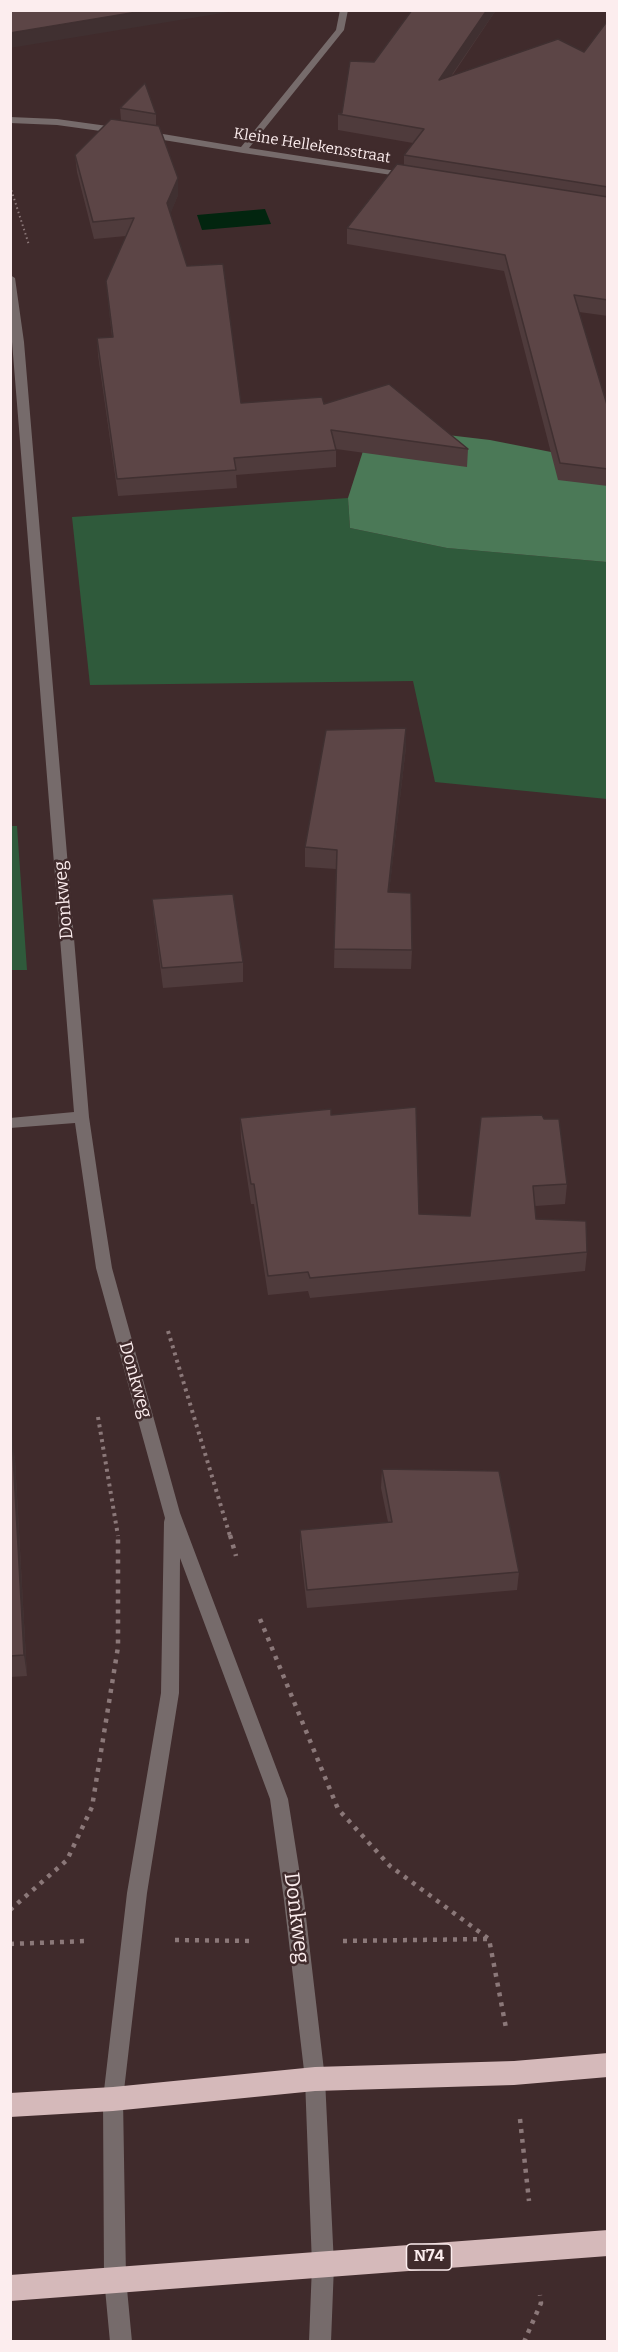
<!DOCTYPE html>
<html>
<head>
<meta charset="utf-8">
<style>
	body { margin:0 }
	#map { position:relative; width:618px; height:2352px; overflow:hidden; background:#402b2c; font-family:Bitter,serif }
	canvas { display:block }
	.frame { position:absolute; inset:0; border:12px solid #fcedee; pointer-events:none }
</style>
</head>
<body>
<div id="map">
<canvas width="618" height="2352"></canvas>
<div class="frame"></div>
</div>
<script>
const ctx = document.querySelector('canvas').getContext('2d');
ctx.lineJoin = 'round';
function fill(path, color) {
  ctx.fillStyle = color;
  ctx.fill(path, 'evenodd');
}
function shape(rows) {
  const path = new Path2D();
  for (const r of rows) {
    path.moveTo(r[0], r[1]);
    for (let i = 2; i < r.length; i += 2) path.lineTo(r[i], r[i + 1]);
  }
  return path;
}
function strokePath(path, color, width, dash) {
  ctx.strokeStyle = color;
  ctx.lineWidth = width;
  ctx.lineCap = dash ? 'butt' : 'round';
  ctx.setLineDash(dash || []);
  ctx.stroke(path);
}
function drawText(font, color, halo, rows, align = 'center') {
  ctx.font = font + ' Bitter,serif';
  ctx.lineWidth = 5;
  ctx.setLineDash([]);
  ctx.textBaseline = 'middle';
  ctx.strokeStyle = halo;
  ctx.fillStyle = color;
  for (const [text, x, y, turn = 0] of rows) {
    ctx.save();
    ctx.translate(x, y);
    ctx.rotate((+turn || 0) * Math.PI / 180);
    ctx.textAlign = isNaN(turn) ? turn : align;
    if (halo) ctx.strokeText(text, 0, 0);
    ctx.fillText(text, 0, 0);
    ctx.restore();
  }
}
const green = shape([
	[348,498,350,528,447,548,607,562,607,799,435,782,413,681,90,685,72,517],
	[11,826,17,826,27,970,11,970]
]);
const forest = shape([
	[371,426,490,440,607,463,607,562,447,548,350,528,348,498]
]);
const water = shape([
	[265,209,271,224,202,230,197,215]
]);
const pathFar2 = shape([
	[10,186,29,245]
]);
const pathFar1 = shape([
	[168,1331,230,1536],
	[98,1417,118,1536]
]);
const path = shape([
	[230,1535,236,1556],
	[260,1619,338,1809,390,1866,489,1939,506,2028],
	[10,1910,67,1860,92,1807,118,1647,118,1535],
	[175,1940,255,1941],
	[343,1941,489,1939],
	[10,1944,87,1941],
	[520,2119,529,2201],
	[524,2342,541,2303,540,2295]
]);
const minor = shape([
	[340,10,348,10,344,30,249,148,409,173,412,174,412,178,243,153,145,137,141,134,145,131,241,147,336,30,340,10],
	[10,117,57,119,122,128,126,131,122,134,57,125,10,123,10,117],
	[10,275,15,278,24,342,89,1117,100,1192,112,1268,180,1513,288,1799,304,1900,325,2079,334,2265,331,2342,309,2342,312,2265,305,2079,284,1900,270,1799,180,1558,179,1693,147,1893,123,2099,126,2278,132,2342,110,2342,104,2278,103,2099,127,1893,161,1693,164,1522,165,1518,96,1268,75,1123,10,1128,10,1118,74,1112,10,317,10,275]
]);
const highway = shape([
	[608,2053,608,2077,514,2085,315,2091,113,2111,10,2117,10,2093,113,2087,315,2067,514,2061,608,2053],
	[608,2230,608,2256,10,2301,10,2275,608,2230]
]);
const wall = shape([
	[496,10,452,76,584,52,608,20,608,316,579,312,608,408,608,486,558,480,504,271,347,244,347,228,404,165,404,155,413,143,338,130,338,114,342,113,374,62],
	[120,108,156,114,156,126,178,178,178,195,170,214,187,266,241,403,324,404,468,449,467,467,336,449,336,467,236,475,237,488,118,496,98,355,97,338,112,337,106,281,126,236,94,239,77,172,75,155,121,120],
	[406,728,406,747,389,892,412,950,411,969,334,968,336,869,305,867,305,847],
	[152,899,243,962,243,982,163,988,154,919],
	[331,1115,419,1214,470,1216,481,1117,567,1184,565,1204,535,1206,536,1219,587,1252,585,1271,310,1298,308,1291,268,1295,254,1204,251,1204,241,1138,240,1118],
	[10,1437,15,1459,27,1676,10,1677],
	[382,1469,519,1572,517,1590,307,1608,300,1548,300,1530,388,1522,381,1488]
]);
const shadedWall = shape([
	[149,10,241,10,10,48,10,33],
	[487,10,496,10,438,95,439,80],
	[178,178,178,195,168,220,167,203],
	[406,728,406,747,387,911,388,892],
	[12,1437,15,1459,27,1676,24,1655]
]);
const building = shape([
	[10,10,149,10,10,33,10,10],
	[412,10,487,10,439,80,558,39,584,52,608,20,608,187,404,155,424,129,338,114,342,113,350,61,374,62,412,10],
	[145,83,156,114,120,108,145,83],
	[111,119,159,126,178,178,167,203,187,266,223,264,241,403,322,397,324,404,389,384,468,449,331,430,336,450,234,458,236,470,117,479,97,338,113,337,106,281,134,218,93,222,75,155,111,119],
	[397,164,608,197,608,300,574,295,608,408,608,469,560,463,505,255,347,228,397,164],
	[406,728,388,892,411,893,412,950,334,949,337,850,305,847,326,730,406,728],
	[233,894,243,962,162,968,152,899,233,894],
	[416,1107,419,1214,470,1216,481,1117,542,1115,544,1119,559,1119,567,1184,533,1186,536,1219,586,1221,587,1252,310,1278,308,1272,268,1276,254,1184,251,1184,240,1118,331,1109,331,1115,416,1107],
	[10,1437,12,1437,24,1655,10,1656,10,1437],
	[382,1469,499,1471,519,1572,307,1590,300,1530,392,1522,382,1469]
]);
const farStreetnames = [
	["Kleine Hellekensstraat",312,146,9]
];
const shields = [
	[429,2257,45]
];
const shieldNames = [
	["N74",429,2257]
];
const streetNames = [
	["Donkweg",64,900,-95],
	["Donkweg",135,1380,74]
];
const nearStreetnames = [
	["Donkweg",296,1918,83]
];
fill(green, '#2f5a3b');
fill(forest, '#4b7957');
fill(water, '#02250f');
strokePath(pathFar2, '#8b7879', 2, [1.5, 3]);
strokePath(pathFar1, '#8b7879', 4, [3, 4.5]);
strokePath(path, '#8b7879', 4.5, [4, 6]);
fill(minor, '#766b6b');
fill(highway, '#d5b9ba');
fill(wall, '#4f3b3c');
fill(shadedWall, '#403031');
fill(building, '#5c4546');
strokePath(building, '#403031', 1.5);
drawText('15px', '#fcedee', '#402b2c', farStreetnames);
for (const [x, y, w] of shields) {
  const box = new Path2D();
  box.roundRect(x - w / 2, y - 13, w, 26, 4.5);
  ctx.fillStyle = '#402b2c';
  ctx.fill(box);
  strokePath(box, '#fcedee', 1.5);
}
drawText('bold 16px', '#fcedee', null, shieldNames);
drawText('18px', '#fcedee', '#402b2c', streetNames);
drawText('21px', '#fcedee', '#402b2c', nearStreetnames);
</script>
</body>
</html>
